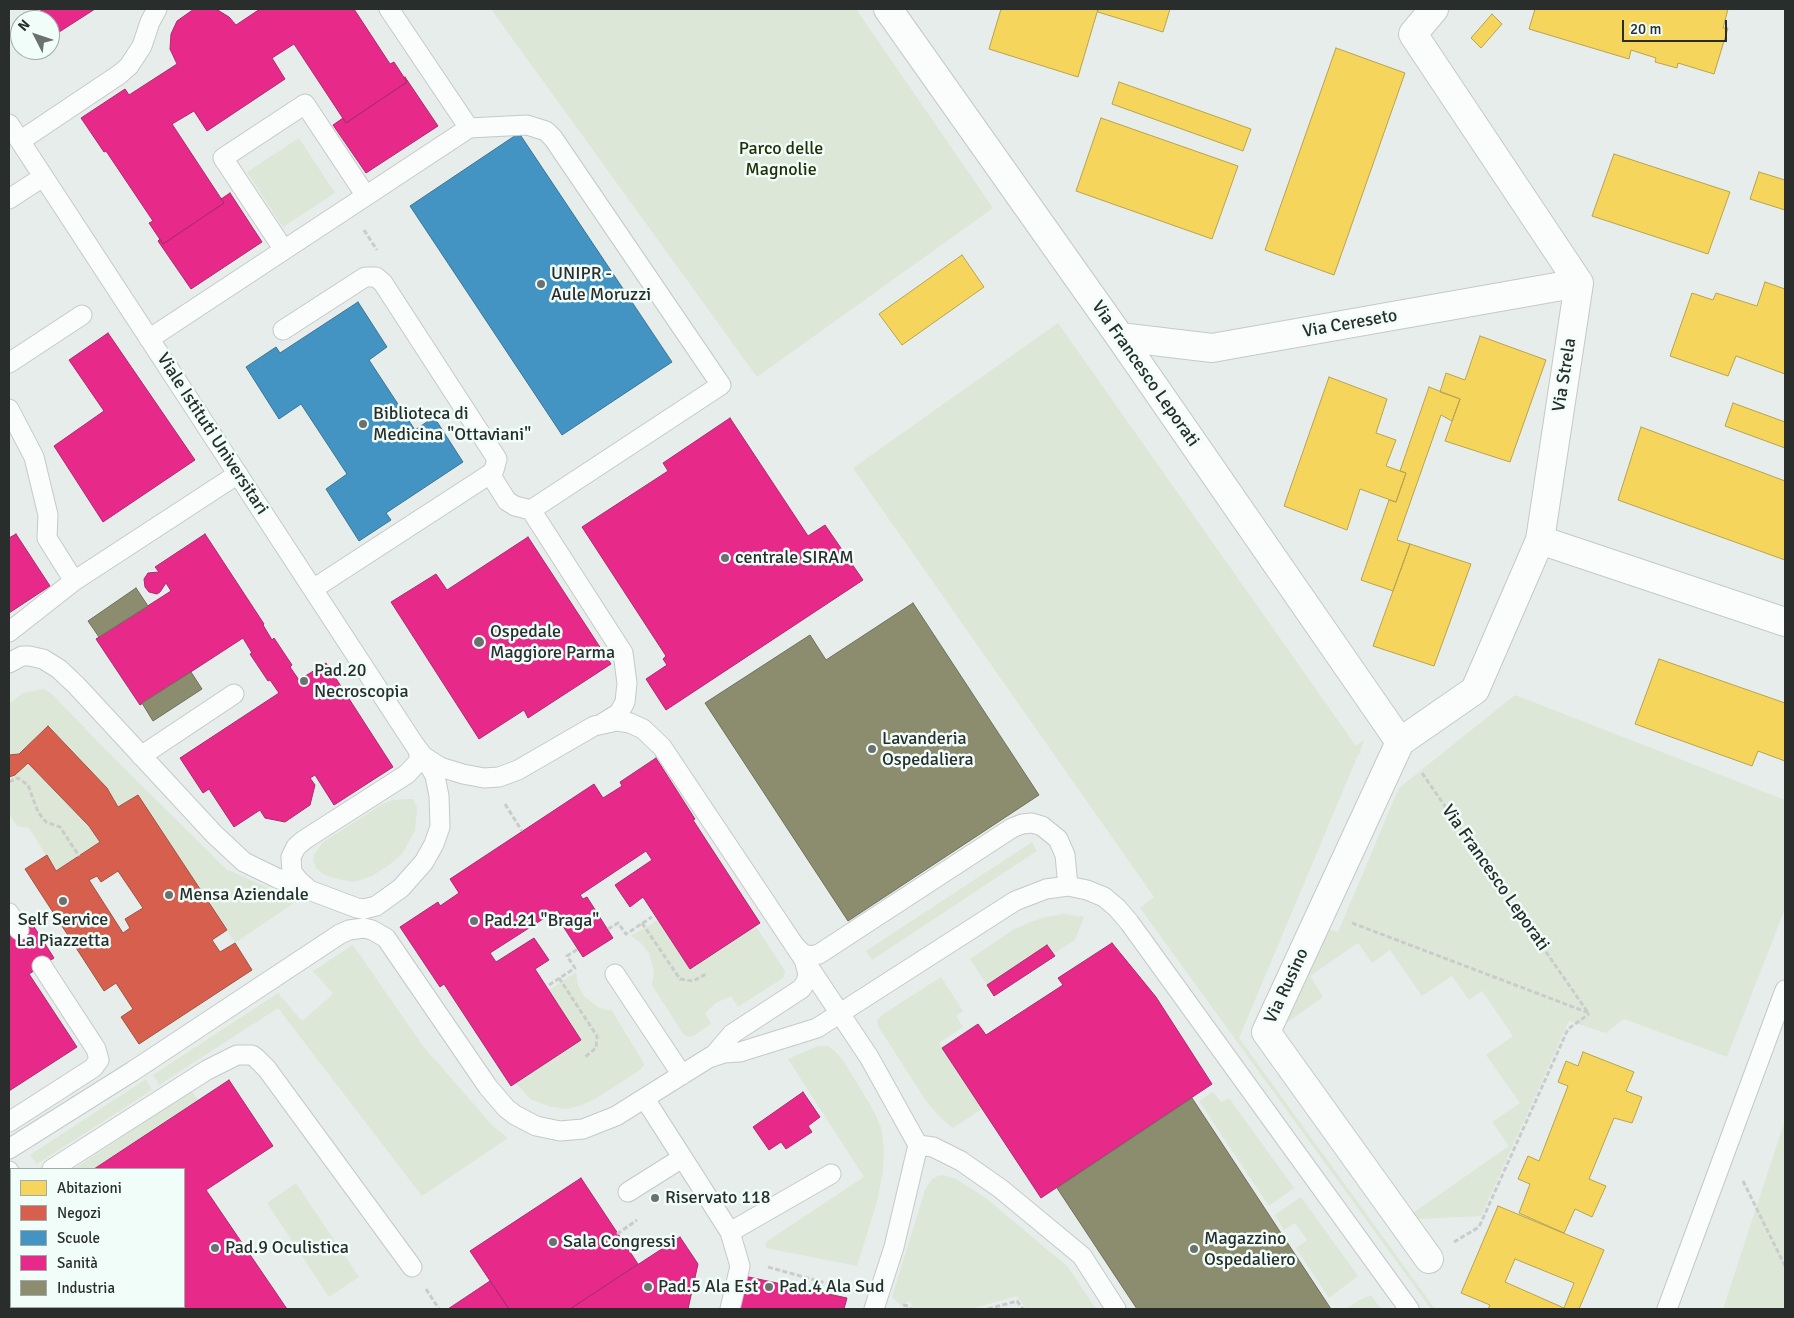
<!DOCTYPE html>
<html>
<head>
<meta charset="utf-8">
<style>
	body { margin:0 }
	#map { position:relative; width:1794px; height:1318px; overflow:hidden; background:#e6edea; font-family:Signika,sans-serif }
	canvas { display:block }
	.frame { position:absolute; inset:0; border:10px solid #292e2d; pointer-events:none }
	.legend { position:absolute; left:10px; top:1168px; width:175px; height:140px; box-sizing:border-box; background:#f0fdf9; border:1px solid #a0aaa7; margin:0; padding:6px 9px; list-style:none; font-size:15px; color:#292e2d }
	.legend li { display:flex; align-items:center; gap:10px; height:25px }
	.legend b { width:25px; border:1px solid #a0aaa7 }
	.north { position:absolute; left:10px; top:10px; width:50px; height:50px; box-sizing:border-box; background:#f0fdf9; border:1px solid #a0aaa7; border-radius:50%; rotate:311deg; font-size:14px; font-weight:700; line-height:20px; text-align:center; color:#292e2d }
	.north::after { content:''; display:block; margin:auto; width:18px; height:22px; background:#6b716f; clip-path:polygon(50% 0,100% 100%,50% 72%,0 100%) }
	.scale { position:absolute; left:1622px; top:20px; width:105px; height:22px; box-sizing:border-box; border:2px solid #292e2d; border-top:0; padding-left:6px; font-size:15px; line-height:18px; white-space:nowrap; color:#292e2d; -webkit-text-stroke:4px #f0fdf9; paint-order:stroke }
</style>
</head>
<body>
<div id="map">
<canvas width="1794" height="1318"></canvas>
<div class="frame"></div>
<ul class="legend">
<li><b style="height:14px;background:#f6d55c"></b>Abitazioni</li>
<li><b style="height:14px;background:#d6604d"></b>Negozi</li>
<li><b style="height:14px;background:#4393c3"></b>Scuole</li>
<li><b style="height:14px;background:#e7298a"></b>Sanità</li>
<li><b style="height:14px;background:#8c8c6e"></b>Industria</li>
</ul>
<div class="north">N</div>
<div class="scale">20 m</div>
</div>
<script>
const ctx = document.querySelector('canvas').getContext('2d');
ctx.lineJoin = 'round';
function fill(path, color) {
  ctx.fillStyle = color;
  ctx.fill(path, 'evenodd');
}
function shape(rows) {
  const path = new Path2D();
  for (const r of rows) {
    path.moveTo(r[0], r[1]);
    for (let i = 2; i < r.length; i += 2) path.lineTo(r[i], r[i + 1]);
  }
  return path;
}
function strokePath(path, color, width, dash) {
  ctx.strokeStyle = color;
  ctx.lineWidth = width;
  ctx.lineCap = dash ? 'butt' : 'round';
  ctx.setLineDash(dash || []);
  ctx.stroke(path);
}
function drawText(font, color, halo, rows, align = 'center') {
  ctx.font = font + ' Signika,sans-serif';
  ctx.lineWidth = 5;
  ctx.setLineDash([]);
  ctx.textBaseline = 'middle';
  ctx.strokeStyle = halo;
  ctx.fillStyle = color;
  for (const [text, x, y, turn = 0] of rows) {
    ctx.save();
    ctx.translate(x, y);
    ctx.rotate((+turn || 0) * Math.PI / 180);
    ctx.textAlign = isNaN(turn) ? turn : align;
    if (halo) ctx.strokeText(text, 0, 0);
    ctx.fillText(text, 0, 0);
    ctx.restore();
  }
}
const green = shape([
	[491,9,856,9,993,208,757,377],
	[299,138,335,193,283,227,247,172],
	[1058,323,1356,746,1364,740,1360,752,1361,754,1358,755,1239,1038,1435,1309,1431,1309,1140,908,1154,897,853,468],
	[44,689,53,695,103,747,226,869,297,901,235,943,138,795,118,807,107,788,48,726,19,754,9,755,9,704,23,693],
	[1515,695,1785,800,1785,909,1727,1057,1624,1019,1606,1033,1569,1021,1481,1216,1416,1219,1413,1213,1509,1146,1492,1122,1520,1103,1486,1055,1513,1036,1482,991,1469,1000,1452,976,1422,996,1390,950,1372,963,1358,943,1310,976,1323,997,1282,1026,1326,928,1338,932,1399,788],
	[28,763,89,826,100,842,56,871,29,828,17,826,9,814,9,777,15,775],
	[408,799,413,799,417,807,415,831,402,854,389,865,372,876,354,882,333,878,323,874,316,868,313,860,314,855,322,843,381,805,392,800],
	[1032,842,1037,851,872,960,866,951],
	[1064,914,1084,917,1075,940,1053,954,1047,946,987,985,970,959,1013,930,1028,923,1045,917],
	[658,920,690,969,755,925,785,971,783,978,738,1007,731,996,716,1003,705,1013,711,1024,693,1036,688,1037,683,1034,652,985,654,972,649,953,641,943,631,936],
	[353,945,423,1046,492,1125,508,1138,422,1196,278,1008,159,1085,153,1075,278,993,302,1021,333,994,313,971],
	[576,972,578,985,584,996,599,1008,612,1011,642,1060,644,1065,640,1070,595,1099,582,1105,567,1109,551,1107,530,1099,516,1083,581,1040,549,990],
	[941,977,963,1011,956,1016,963,1027,939,1043,982,1109,953,1128,939,1116,926,1101,878,1026,877,1021,882,1015],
	[818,1046,828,1046,836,1052,844,1062,871,1106,881,1127,884,1150,883,1171,877,1202,857,1266,766,1248,766,1242,864,1177,788,1059],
	[146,1079,152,1090,37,1164,30,1155],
	[191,1090,198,1100,94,1169,74,1169],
	[1213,1092,1221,1102,1229,1098,1294,1188,1269,1206,1199,1101],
	[1785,1120,1785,1309,1723,1309],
	[941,1175,956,1179,986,1198,1068,1267,1096,1309,1026,1309,1017,1296,971,1309,914,1309,909,1301,902,1306,892,1297,925,1190,932,1179],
	[296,1183,359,1277,329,1297,267,1203],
	[1301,1197,1358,1276,1329,1298,1296,1248,1307,1240,1295,1223,1284,1230,1275,1215],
	[11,1283,11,1307,83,1307,84,1309,9,1309,9,1285],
	[1371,1295,1381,1309,1346,1309,1358,1301]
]);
const homes = shape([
	[1001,9,1098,9,1078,77,989,49,1001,9],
	[1098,9,1170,9,1163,32,1098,12,1098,9],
	[1535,9,1728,9,1723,28,1728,28,1714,74,1678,63,1677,68,1655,62,1656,58,1631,50,1629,59,1529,29,1535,9],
	[1492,14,1502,24,1481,48,1471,38,1492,14],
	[1336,48,1405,73,1334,275,1265,250,1336,48],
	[1119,82,1251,129,1243,151,1112,104,1119,82],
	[1101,118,1238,166,1212,239,1076,191,1101,118],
	[1614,154,1730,192,1708,254,1592,216,1614,154],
	[1759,172,1785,180,1785,210,1750,199,1759,172],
	[962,255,984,287,902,345,879,314,962,255],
	[1765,282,1785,289,1785,374,1736,356,1728,376,1670,356,1692,293,1713,300,1716,293,1757,306,1765,282],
	[1480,336,1546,360,1510,462,1445,441,1460,399,1440,392,1446,373,1465,380,1480,336],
	[1329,377,1387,399,1376,433,1396,440,1386,466,1406,473,1396,502,1360,489,1347,530,1284,506,1329,377],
	[1429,387,1460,399,1452,421,1441,415,1397,540,1410,544,1393,591,1361,580,1389,500,1396,502,1406,473,1400,471,1429,387],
	[1733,403,1785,422,1785,448,1725,426,1733,403],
	[1641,427,1785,481,1785,560,1618,500,1641,427],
	[1410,544,1471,564,1434,666,1373,646,1410,544],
	[1659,659,1785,703,1785,761,1758,751,1752,766,1635,724,1659,659],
	[1583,1052,1634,1072,1626,1091,1642,1097,1632,1123,1614,1118,1589,1179,1606,1186,1592,1217,1575,1209,1564,1233,1519,1213,1530,1184,1518,1179,1528,1156,1539,1161,1568,1086,1558,1082,1566,1061,1578,1066,1583,1052],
	[1498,1206,1604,1250,1579,1309,1488,1309,1490,1305,1461,1293,1498,1206],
	[1515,1259,1574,1283,1564,1308,1505,1282,1515,1259]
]);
const shops = shape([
	[48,726,107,788,118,807,138,795,227,930,212,940,220,952,235,943,252,970,139,1044,121,1017,133,1009,116,983,104,991,25,869,47,855,56,871,100,842,89,826,28,763,15,775,9,777,9,755,19,754,48,726],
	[118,871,143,908,125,919,130,928,123,933,89,880,97,876,101,882,118,871]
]);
const schools = shape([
	[519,133,672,362,562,435,410,206,519,133],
	[358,302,387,347,369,360,415,430,434,417,463,462,386,513,391,520,359,541,326,489,347,474,301,404,279,419,246,367,276,347,280,353,358,302]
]);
const health = shape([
	[40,9,95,9,56,34,50,24,50,20,47,20,40,9],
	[194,9,216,9,229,17,236,25,260,9,354,9,390,64,394,62,407,82,346,123,294,44,272,58,285,79,207,131,194,111,172,124,224,203,163,244,149,223,153,221,106,151,104,152,81,118,125,89,129,95,177,64,170,49,171,34,177,21,194,9],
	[405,77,438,126,366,173,333,125,343,118,346,123,407,82,404,78,405,77],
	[230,193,262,242,191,289,158,241,160,239,163,244,224,203,221,199,230,193],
	[108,333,195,460,103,522,54,446,104,411,69,360,108,333],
	[730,418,808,536,825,525,863,580,666,710,646,679,667,665,663,659,666,656,582,527,668,471,663,463,730,418],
	[16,534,50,586,9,613,9,538,16,534],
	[205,534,264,624,263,625,272,640,274,638,292,665,290,667,299,680,326,663,393,767,334,805,315,775,310,778,315,785,310,805,285,822,265,818,260,810,234,827,209,789,203,793,180,758,279,693,270,680,268,681,250,654,252,653,243,638,140,705,96,639,171,591,166,583,160,592,157,594,149,592,145,587,144,579,148,573,159,572,155,567,205,534],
	[528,537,611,664,528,718,524,710,479,739,391,602,436,574,447,590,528,537],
	[656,758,695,819,693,820,760,923,690,969,643,897,630,907,615,885,652,860,646,851,580,895,583,899,587,897,613,938,583,957,557,917,560,914,557,910,490,953,496,962,534,938,549,960,535,969,581,1040,511,1086,444,984,440,987,400,927,438,902,440,906,459,893,450,879,594,784,603,798,622,786,620,782,656,758],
	[31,922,54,958,29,974,77,1047,9,1091,9,936,31,922],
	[1112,943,1156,997,1212,1084,1041,1198,942,1048,978,1024,986,1035,1063,985,1058,978,1112,943],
	[1047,945,1055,956,994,996,987,985,1047,945],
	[229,1080,273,1146,206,1190,287,1309,148,1309,147,1307,184,1307,184,1169,94,1169,229,1080],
	[803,1092,820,1117,808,1126,812,1132,786,1149,781,1142,769,1150,753,1127,803,1092],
	[581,1178,638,1264,570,1309,509,1309,470,1251,581,1178],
	[680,1237,698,1264,688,1309,570,1309,680,1237],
	[744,1276,847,1298,844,1309,738,1309,744,1276],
	[490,1281,509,1309,448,1309,490,1281]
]);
const industry = shape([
	[136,588,148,606,99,637,88,621,136,588],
	[913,603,1039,795,848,921,705,703,810,635,826,660,913,603],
	[191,672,202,689,153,721,142,703,191,672],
	[1192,1098,1331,1309,1137,1309,1057,1188,1192,1098]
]);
const path = shape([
	[364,230,377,250],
	[1422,773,1589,1014],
	[9,782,18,778,28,785,38,812,46,822,60,827,79,856],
	[505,804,522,831],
	[642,923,680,979,693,981,708,973],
	[1352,923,1589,1013],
	[608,929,618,923,626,934,652,917],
	[559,978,597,1036,596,1048,584,1058],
	[549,985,575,968,567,956,578,949],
	[1743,1181,1785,1266],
	[617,1234,637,1220],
	[1454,1242,1479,1227,1568,1029,1589,1014],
	[768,1267,851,1290],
	[426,1289,439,1309],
	[903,1305,908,1306,911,1309],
	[988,1309,1017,1301,1023,1309]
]);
const lane = shape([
	[9,124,414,744,423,756,440,767,463,774,484,778,499,777,518,770,594,726,617,721,630,723,643,729,662,747,869,1057,918,1145,894,1247,874,1309],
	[469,128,527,125,546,131,553,138,721,385,531,510,515,506,507,501,490,474],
	[20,141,120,74,129,66,142,46,150,22,157,9],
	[9,199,43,177],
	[284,250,223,158,305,104,366,196],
	[283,330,365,277,376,277,383,283,497,459,494,470,490,474,313,589],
	[149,339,469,128,389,9],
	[9,363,82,315],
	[9,409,34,457,48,515,47,538,74,581],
	[531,510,623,653,627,683,625,702,619,713,603,723],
	[9,632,74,581,238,474],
	[9,663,22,656,29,656,43,659,59,669,76,685,214,834,244,862,277,878,357,908,364,909,376,906,401,888,424,862,434,844,440,827,439,796,435,776,425,758],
	[141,756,234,694],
	[307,888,299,881,292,872,291,857,296,847,304,840,407,774,419,761,419,752,415,745],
	[9,913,19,930],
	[794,945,803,954,811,956,819,954,1012,828,1022,824,1032,823,1042,826,1058,839,1065,855,1068,886],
	[615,974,682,1075],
	[712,1057,724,1053,740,1052,817,1028,1015,901,1046,889,1068,886,1087,890,1104,897,1117,908,1129,922,1409,1309],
	[645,1099,730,1232,831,1174],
	[9,1122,93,1068,99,1060,96,1049,42,966],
	[918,1145,933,1147,961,1161,1001,1189,1082,1256,1116,1309],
	[9,1149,133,1071,340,934,349,930,364,928,372,930,386,938,488,1087,506,1108,515,1115,536,1126,560,1131,583,1129,616,1116,715,1054,732,1034,801,989,806,982,808,974,805,963],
	[52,1169,207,1070,237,1055,252,1055,256,1058,267,1069,412,1267],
	[9,1171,11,1175],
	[628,1192,682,1158],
	[730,1232,740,1266,730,1309],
	[9,1235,11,1233],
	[99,1307,101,1309],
	[1667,1309,1785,990]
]);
const street = shape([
	[888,9,1120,337,1400,742,1475,690,1540,540,1579,283,1413,34,1434,9],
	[1120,337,1212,348,1579,283],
	[1540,540,1785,622],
	[1400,742,1266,1032,1429,1259]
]);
const markers = [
	[541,284,5,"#6b716f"],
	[363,424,5,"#6b716f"],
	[725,558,5,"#6b716f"],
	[479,642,6,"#6b716f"],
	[304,681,5,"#6b716f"],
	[872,749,5,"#6b716f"],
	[169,895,5,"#6b716f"],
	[63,901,5,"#6b716f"],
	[474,921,5,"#6b716f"],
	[655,1198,5,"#6b716f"],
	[553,1242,5,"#6b716f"],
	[215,1248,5,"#6b716f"],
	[1194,1249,5,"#6b716f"],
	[648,1287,5,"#6b716f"],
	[769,1287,5,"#6b716f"]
];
const parkNames = [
	["Parco delle",781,149],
	["Magnolie",781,170]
];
const poiNames = [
	["UNIPR -",551,274],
	["Aule Moruzzi",551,295],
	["Biblioteca di",373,414],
	["Medicina \"Ottaviani\"",373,435],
	["centrale SIRAM",735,558],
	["Ospedale",490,632],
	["Maggiore Parma",490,653],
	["Pad.20",314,671],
	["Necroscopia",314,692],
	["Lavanderia",882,739],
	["Ospedaliera",882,760],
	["Mensa Aziendale",179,895],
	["Self Service",63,920,"center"],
	["La Piazzetta",63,941,"center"],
	["Pad.21 \"Braga\"",484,921],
	["Riservato 118",665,1198],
	["Magazzino",1204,1239],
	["Ospedaliero",1204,1260],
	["Sala Congressi",563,1242],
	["Pad.9 Oculistica",225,1248],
	["Pad.5 Ala Est",658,1287],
	["Pad.4 Ala Sud",779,1287]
];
const streetNames = [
	["Via Cereseto",1350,324,-10],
	["Via Francesco Leporati",1145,374,55],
	["Via Strela",1565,375,-81],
	["Viale Istituti Universitari",212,434,57],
	["Via Francesco Leporati",1495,878,55],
	["Via Rusino",1287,986,-65]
];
fill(green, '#dde7d7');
fill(homes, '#f6d55c');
strokePath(homes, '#b8a34e', 1);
fill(shops, '#d6604d');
strokePath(shops, '#a25143', 1);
fill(schools, '#4393c3');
strokePath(schools, '#3b7596', 1);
fill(health, '#e7298a');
strokePath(health, '#ae2a6e', 1);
fill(industry, '#8c8c6e');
strokePath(industry, '#6e705a', 1);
strokePath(lane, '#c4cac8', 21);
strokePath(street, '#c4cac8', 30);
strokePath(path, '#cacccb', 3, [5, 2.5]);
strokePath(lane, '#fbfcfc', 19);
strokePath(street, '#fbfcfc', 28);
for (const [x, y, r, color] of markers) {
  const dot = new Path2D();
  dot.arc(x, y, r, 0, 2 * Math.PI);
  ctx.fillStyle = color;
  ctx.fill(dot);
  strokePath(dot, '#f0fdf9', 2);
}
drawText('18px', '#213008', '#f0fdf9', parkNames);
drawText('18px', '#292e2d', '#f0fdf9', poiNames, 'left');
drawText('18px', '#292e2d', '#f0fdf9', streetNames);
</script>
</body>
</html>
